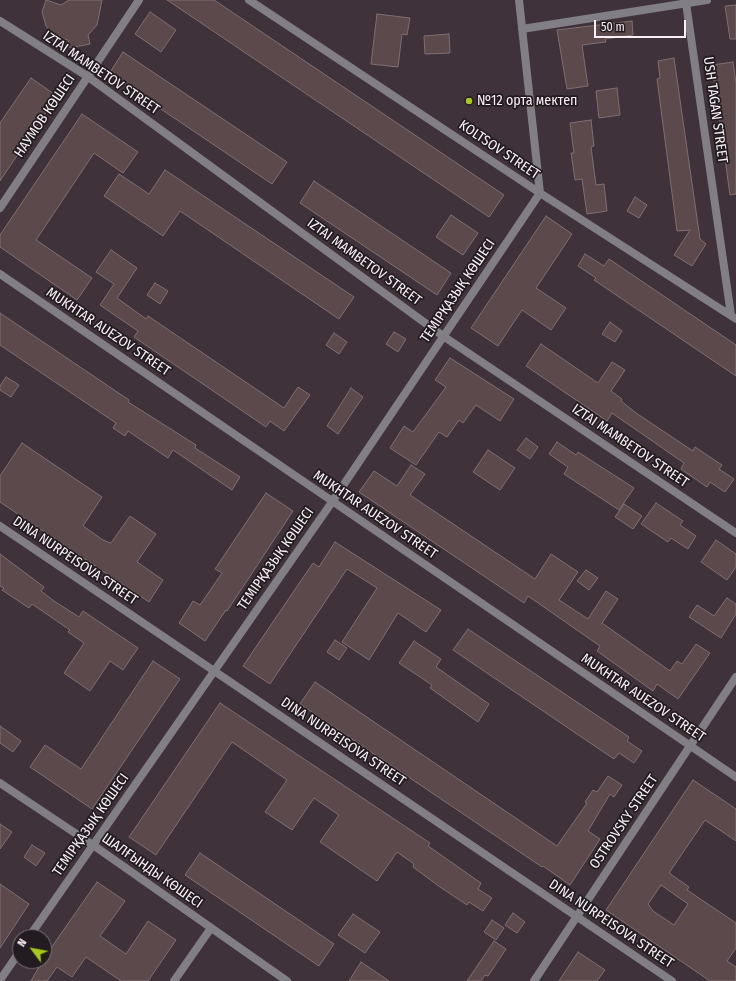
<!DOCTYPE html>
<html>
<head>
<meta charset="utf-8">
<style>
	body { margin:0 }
	#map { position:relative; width:736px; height:981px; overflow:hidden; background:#3f323b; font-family:"Fira Sans Condensed",sans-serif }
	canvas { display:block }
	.north { position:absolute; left:12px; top:929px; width:40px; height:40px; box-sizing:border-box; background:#221c20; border:1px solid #787176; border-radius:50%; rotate:302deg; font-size:11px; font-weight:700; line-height:16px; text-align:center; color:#f8f0f6 }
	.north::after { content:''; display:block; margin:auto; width:14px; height:18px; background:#a8c71b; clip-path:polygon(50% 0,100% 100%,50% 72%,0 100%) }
	.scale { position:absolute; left:594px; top:20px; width:92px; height:18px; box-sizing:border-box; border:2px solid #f8f0f6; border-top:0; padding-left:5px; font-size:12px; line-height:14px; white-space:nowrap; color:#f8f0f6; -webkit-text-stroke:3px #221c20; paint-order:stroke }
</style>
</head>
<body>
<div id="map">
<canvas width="736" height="981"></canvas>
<div class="north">N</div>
<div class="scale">50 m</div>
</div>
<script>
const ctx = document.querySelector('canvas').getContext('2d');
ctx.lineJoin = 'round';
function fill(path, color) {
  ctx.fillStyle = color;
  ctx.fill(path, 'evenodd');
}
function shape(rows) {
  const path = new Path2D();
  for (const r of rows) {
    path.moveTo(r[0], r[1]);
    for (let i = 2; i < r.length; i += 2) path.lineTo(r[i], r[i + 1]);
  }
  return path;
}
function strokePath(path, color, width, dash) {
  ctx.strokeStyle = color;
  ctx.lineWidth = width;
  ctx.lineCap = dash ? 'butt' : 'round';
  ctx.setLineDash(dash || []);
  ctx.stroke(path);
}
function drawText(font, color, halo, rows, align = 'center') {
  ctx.font = font + ' "Fira Sans Condensed",sans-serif';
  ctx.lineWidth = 3.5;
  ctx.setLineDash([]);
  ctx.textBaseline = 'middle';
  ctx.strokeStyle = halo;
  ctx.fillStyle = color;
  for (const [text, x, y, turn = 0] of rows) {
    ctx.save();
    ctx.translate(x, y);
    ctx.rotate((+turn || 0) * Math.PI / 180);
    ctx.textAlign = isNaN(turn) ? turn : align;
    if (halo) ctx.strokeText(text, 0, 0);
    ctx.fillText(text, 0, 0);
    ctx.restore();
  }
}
const building = shape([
	[46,0,61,5,69,0,102,0,97,25,88,35,90,44,70,48,68,40,54,37,46,26,42,12,46,0],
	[167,0,214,0,504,195,489,217,167,0],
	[736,5,736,39,730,39,725,6,736,5],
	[150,12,176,30,161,52,135,34,150,12],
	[377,14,410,18,407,35,402,34,398,67,371,64,377,14],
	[632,21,633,35,605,39,606,42,582,45,588,86,567,89,557,30,632,21],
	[449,34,450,53,425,54,424,36,449,34],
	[123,52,287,162,272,184,109,74,123,52],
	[674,58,700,239,706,244,692,266,674,255,690,230,677,231,657,79,660,78,658,61,674,58],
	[733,62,736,83,736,194,730,195,712,65,733,62],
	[31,78,57,96,0,181,0,123,31,78],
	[617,88,620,115,599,118,596,91,617,88],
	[82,114,138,152,123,173,94,153,36,240,92,278,77,300,0,247,0,235,82,114],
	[591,120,594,146,591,147,596,185,604,184,607,211,587,214,582,179,575,180,571,153,574,153,570,123,591,120],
	[165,170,354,297,339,319,180,211,163,236,104,196,119,174,149,194,165,170],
	[314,181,451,273,437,295,300,203,314,181],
	[635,197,647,205,639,218,627,211,635,197],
	[451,215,478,233,463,255,436,237,451,215],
	[546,216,572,234,536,288,566,308,551,330,522,310,498,346,471,328,546,216],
	[111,250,137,268,117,298,146,319,148,316,284,408,298,387,310,395,284,431,270,421,266,427,134,337,138,331,100,305,114,284,96,272,111,250],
	[585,254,604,266,609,259,736,345,736,376,594,280,596,278,578,266,585,254],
	[155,283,168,291,160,304,147,295,155,283],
	[0,313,129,400,128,402,196,445,195,448,240,477,232,490,173,450,168,458,128,431,125,436,113,428,116,423,0,345,0,313],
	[610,322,622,331,615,342,602,334,610,322],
	[394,332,406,339,398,352,386,344,394,332],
	[334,333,347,342,339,354,326,345,334,333],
	[541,344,598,383,612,362,625,370,611,391,622,399,621,401,636,413,693,451,695,447,722,465,719,469,734,479,725,492,710,482,707,487,681,469,684,463,612,413,607,421,526,366,541,344],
	[450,358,514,399,500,421,476,405,463,423,459,420,447,437,439,432,416,465,390,448,404,426,413,432,446,387,435,380,450,358],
	[6,377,19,385,11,397,0,390,0,386,6,377],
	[351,388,363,397,338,434,327,426,351,388],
	[526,438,538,447,530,459,517,450,526,438],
	[557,442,576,455,578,452,634,488,619,510,564,474,568,467,549,454,557,442],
	[22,443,102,497,83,526,103,540,111,543,130,516,156,534,137,562,163,580,149,602,0,502,0,476,22,443],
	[488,450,515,468,500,490,473,472,488,450],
	[411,465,425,474,410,495,535,579,551,554,578,572,559,600,588,619,606,591,618,599,602,623,670,671,677,661,682,664,696,644,710,653,678,699,657,684,653,691,597,651,600,646,528,596,524,603,359,492,374,471,397,486,411,465],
	[266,493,293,511,227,611,226,610,205,641,179,623,193,601,200,605,222,573,215,569,266,493],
	[656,503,683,521,680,525,696,536,688,549,671,538,668,542,641,524,656,503],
	[624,504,642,516,633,529,615,517,624,504],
	[716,540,736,554,736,567,727,580,701,562,716,540],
	[335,542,441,610,426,632,398,613,369,660,342,642,377,588,347,569,270,684,243,666,313,563,319,567,335,542],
	[0,554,44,587,41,591,54,601,79,617,83,611,138,648,123,670,110,661,90,691,64,673,84,643,68,632,70,630,32,604,29,608,2,590,4,588,0,586,0,554],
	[586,570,598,578,589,590,577,581,586,570],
	[727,598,736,604,736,614,721,638,689,617,697,605,714,616,727,598],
	[468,629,629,737,627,741,642,751,634,763,619,753,614,759,453,650,468,629],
	[335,640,347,648,339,660,327,652,335,640],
	[414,641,441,659,436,667,489,704,478,722,430,688,432,685,399,663,414,641],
	[153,661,180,679,92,809,30,767,45,745,81,769,153,661],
	[315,682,557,846,587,803,585,802,593,790,597,792,608,776,622,785,614,797,610,794,588,831,600,839,570,885,543,866,542,867,300,704,315,682],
	[220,703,430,843,428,846,481,883,478,889,492,898,483,911,469,902,467,905,440,887,413,867,414,864,397,852,377,881,320,842,339,815,314,798,292,830,265,812,287,780,232,742,156,855,129,837,220,703],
	[0,726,21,741,13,752,0,743,0,726],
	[693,780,736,809,736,841,705,820,669,873,689,887,687,890,736,923,736,948,727,961,736,967,736,981,710,981,606,910,693,780],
	[661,885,688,904,674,925,653,911,648,904,661,885],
	[0,824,12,832,0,849,0,824],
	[32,845,45,853,36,866,24,857,32,845],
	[200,853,334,944,319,966,185,875,200,853],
	[97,882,125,901,100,936,126,954,148,921,176,940,148,981,121,981,86,957,72,977,57,967,47,981,31,981,44,958,97,882],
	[0,884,29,904,0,948,0,884],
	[513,913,525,922,517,933,505,925,513,913],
	[353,914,380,932,365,953,338,935,353,914],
	[492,920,504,928,496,940,484,932,492,920],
	[494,941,506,949,488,976,485,975,481,981,467,981,494,941],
	[578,952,605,970,597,981,559,981,578,952],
	[361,962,389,981,349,981,361,962]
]);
const minor = shape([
	[249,0,540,193,736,319],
	[686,3,731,315],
	[0,21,87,76,443,336,736,533],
	[522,29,707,0],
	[0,208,139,0],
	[0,526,672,981],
	[0,783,93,845,287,981],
	[29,937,332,502,540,193,519,0],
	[0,980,20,951],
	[174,981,211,928],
	[534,981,690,746]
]);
const tertiary = shape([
	[0,274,736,777],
	[690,746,736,677]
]);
const markers = [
	[469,101,4,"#a8c71b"]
];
const streetNames = [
	["IZTAI MAMBETOV STREET",101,73,34],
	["USH TAGAN STREET",715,110,82],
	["НАУМОВ КӨШЕСІ",45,116,-56],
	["KOLTSOV STREET",499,150,34],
	["IZTAI MAMBETOV STREET",364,262,36],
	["ТЕМІРҚАЗЫҚ КӨШЕСІ",458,291,-56],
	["MUKHTAR AUEZOV STREET",108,332,34],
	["IZTAI MAMBETOV STREET",630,446,34],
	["MUKHTAR AUEZOV STREET",375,515,34],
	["ТЕМІРҚАЗЫҚ КӨШЕСІ",276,559,-55],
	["DINA NURPEISOVA STREET",75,561,34],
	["MUKHTAR AUEZOV STREET",643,698,34],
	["DINA NURPEISOVA STREET",343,742,34],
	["OSTROVSKY STREET",624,822,-56],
	["ТЕМІРҚАЗЫҚ КӨШЕСІ",91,825,-55],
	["ШАЛҒЫНДЫ КӨШЕСІ",152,871,35],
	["DINA NURPEISOVA STREET",611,924,34]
];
const poiNames = [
	["№12 орта мектеп",477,101]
];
fill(building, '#5b494c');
strokePath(building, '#826e72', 1);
strokePath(minor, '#817e85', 8);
strokePath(tertiary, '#817e85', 8);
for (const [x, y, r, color] of markers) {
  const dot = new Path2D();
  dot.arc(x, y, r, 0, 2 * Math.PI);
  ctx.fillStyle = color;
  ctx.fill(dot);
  strokePath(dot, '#221c20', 1.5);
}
drawText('14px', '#f8f0f6', '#221c20', streetNames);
drawText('14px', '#f8f0f6', '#221c20', poiNames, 'left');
</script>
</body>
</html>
